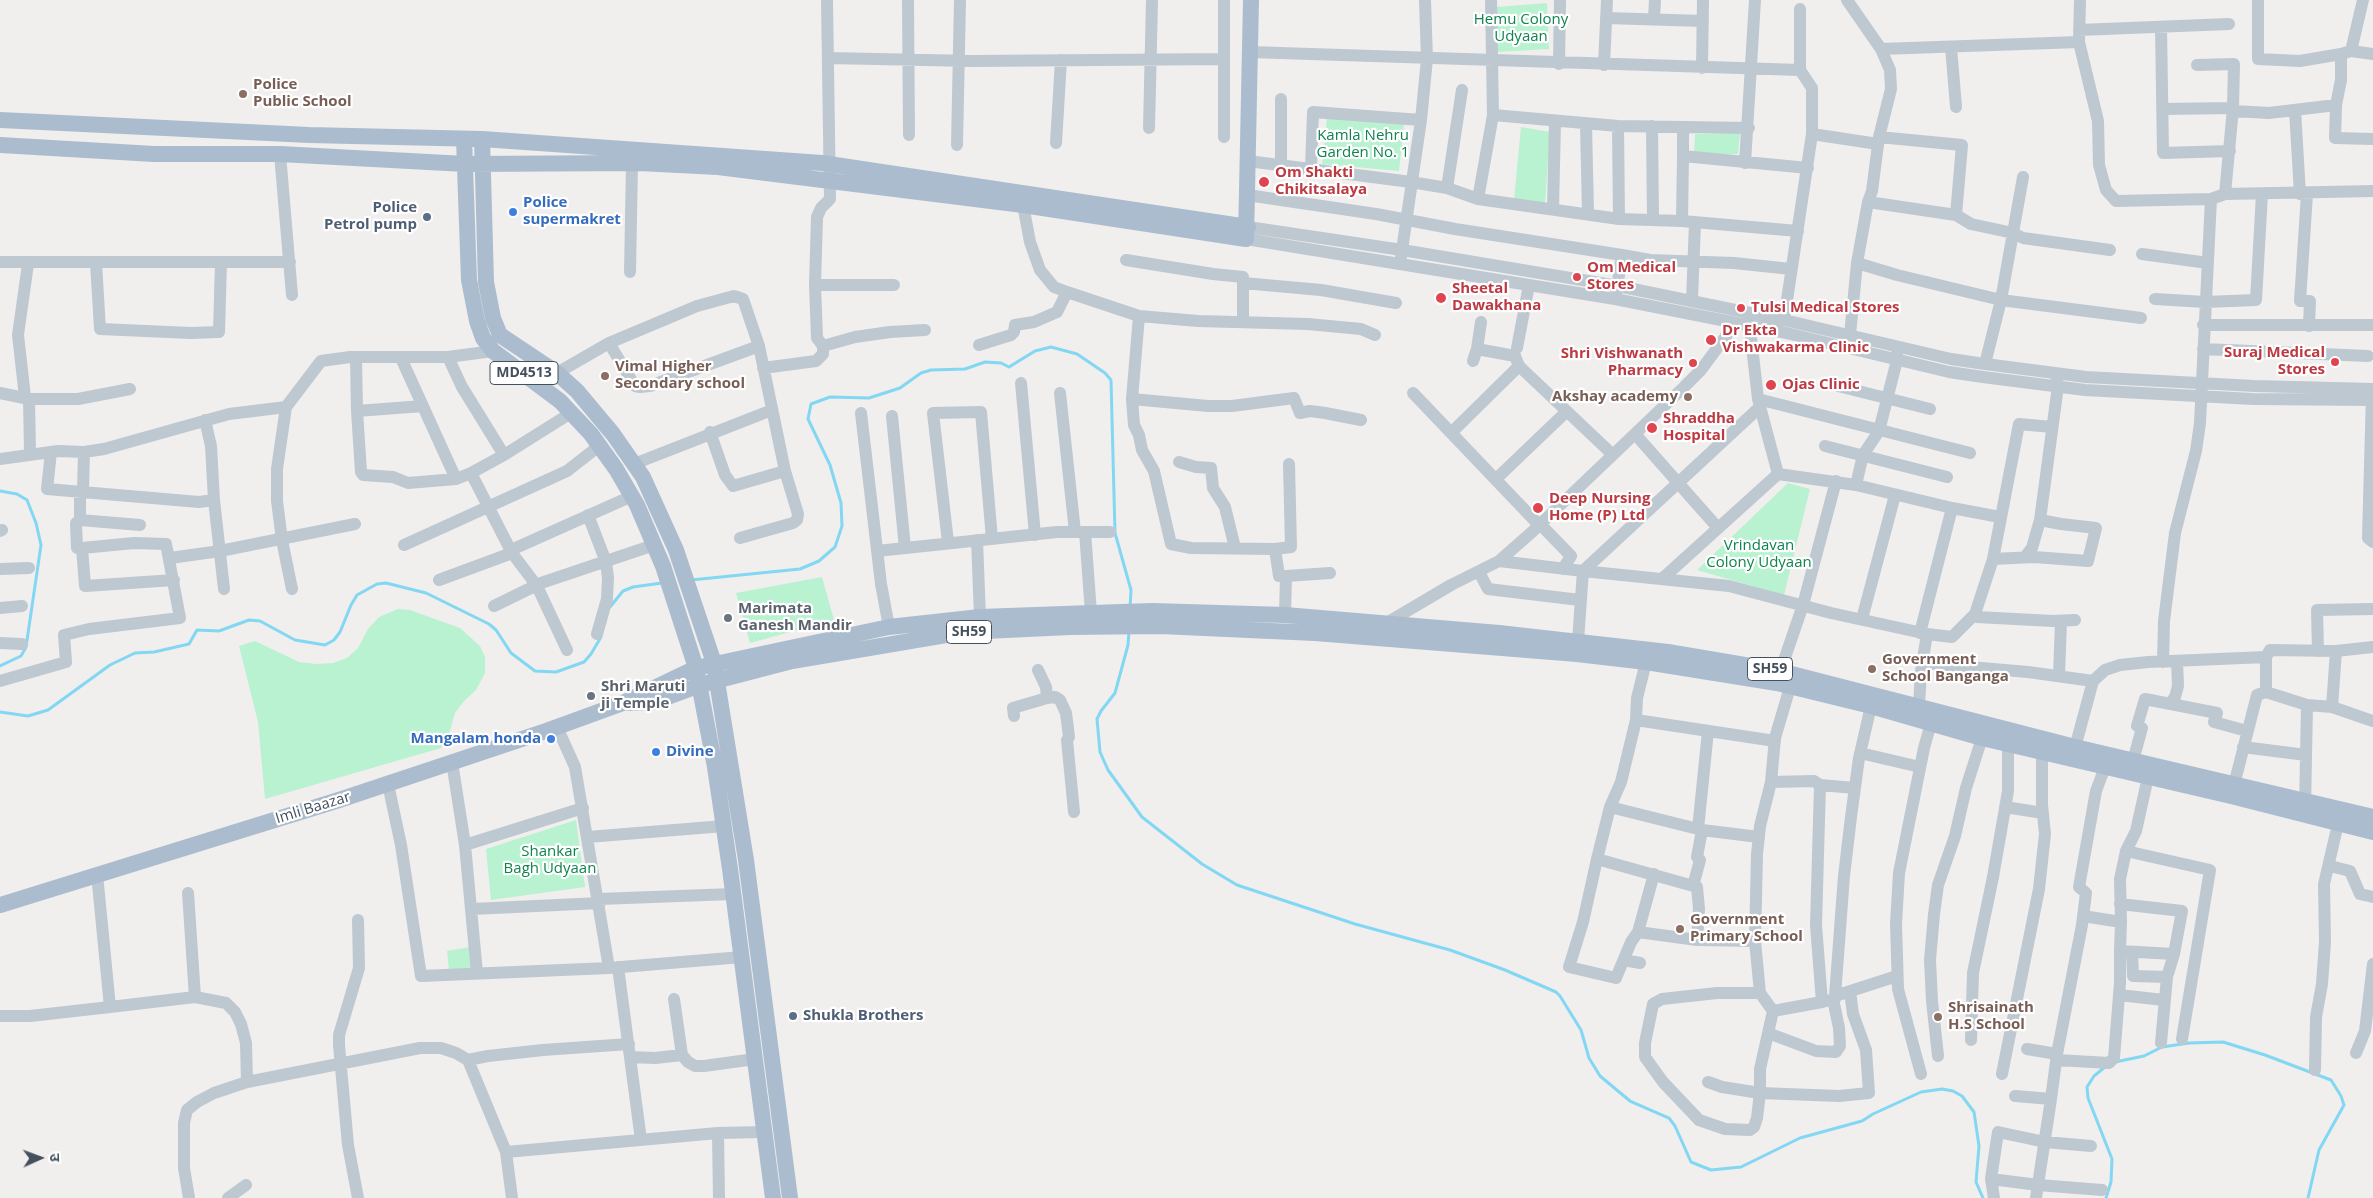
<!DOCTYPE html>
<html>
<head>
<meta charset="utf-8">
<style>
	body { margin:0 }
	#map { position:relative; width:2373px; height:1198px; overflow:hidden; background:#f1eeee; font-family:"Open Sans","Noto Sans Devanagari",sans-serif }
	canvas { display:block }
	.north { position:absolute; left:15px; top:1133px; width:50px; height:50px; -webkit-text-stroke:4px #fff; paint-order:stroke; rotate:88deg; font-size:14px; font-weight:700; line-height:20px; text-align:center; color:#45505d }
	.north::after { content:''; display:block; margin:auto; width:18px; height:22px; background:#45505d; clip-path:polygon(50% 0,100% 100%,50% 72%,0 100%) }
</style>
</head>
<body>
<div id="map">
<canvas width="2373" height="1198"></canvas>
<div class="north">उ</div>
</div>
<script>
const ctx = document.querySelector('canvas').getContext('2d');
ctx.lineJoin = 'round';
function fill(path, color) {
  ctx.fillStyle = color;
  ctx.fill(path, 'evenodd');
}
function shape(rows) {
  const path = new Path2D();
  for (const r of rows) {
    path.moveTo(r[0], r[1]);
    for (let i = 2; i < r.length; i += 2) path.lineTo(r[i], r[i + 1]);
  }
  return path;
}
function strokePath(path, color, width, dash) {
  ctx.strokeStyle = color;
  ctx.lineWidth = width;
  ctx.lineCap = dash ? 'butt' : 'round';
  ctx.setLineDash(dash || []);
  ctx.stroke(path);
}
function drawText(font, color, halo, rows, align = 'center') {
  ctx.font = font + ' "Open Sans",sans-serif';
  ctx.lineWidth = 4.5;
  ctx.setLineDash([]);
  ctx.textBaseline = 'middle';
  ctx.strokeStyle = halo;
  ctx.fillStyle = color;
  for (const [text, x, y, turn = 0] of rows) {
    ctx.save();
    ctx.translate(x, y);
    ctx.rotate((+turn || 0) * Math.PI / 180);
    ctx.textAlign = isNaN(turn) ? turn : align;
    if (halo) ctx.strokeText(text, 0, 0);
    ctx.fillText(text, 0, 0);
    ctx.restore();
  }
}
const green = shape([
	[1547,3,1549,49,1497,52,1497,7],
	[1327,117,1404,124,1399,171,1322,164],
	[1521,127,1550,132,1545,204,1514,200],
	[1740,133,1738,154,1694,154,1695,134],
	[1788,483,1810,489,1784,595,1697,570],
	[822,577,834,620,750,643,736,593],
	[398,609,410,610,460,628,480,646,485,657,485,673,476,690,464,701,455,713,446,744,441,748,265,799,258,722,239,646,255,641,299,662,316,664,333,663,347,658,358,648,368,629,379,617],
	[576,820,585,887,491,900,486,849],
	[470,947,473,970,449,970,447,951]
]);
const stream = shape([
	[0,491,17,494,27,500,36,523,41,545,26,647,21,656,0,666],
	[691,580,800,569,819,561,835,547,842,526,841,503,830,465,808,419,811,404,830,397,869,398,900,388,921,373,931,370,965,369,985,362,1001,363,1009,367,1035,351,1051,347,1077,354,1105,373,1111,380,1115,533,1131,590,1130,608],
	[610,607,623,591,633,587,662,583],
	[1129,631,1128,645,1115,693,1101,711,1097,719,1100,752,1108,770,1142,817,1202,864,1237,885,1355,924,1450,950,1505,970,1556,992,1560,996,1581,1030,1589,1058,1600,1076,1630,1101,1669,1118,1675,1126,1691,1162,1711,1170,1741,1167,1800,1138,1862,1121,1873,1114,1921,1092,1942,1089,1953,1091,1962,1096,1974,1112,1979,1146,1976,1182,1983,1198],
	[0,712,28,716,48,710,110,665,135,653,154,652,189,644,197,630,219,631,249,620,260,621,295,640,325,645,334,640,340,632,351,605,357,595,377,584,386,583,426,593,489,624,496,630,511,653,535,671,556,672,584,662,591,654,601,637],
	[2115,1062,2144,1056,2162,1047,2189,1043,2223,1042,2265,1055,2331,1080,2341,1096,2344,1105,2319,1150,2308,1198],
	[2105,1067,2094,1076,2087,1087,2088,1098,2112,1159,2111,1182,2106,1198]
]);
const minor = shape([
	[908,0,909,135],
	[1847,0,1881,49,1890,70,1891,89,1879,137,1872,191,1868,202,1857,263,1850,335],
	[2080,0,2079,42,2098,121,2099,165,2106,190,2116,201,2211,199,2225,194,2373,191],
	[2258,0,2258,59,2300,61,2341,54],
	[2363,0,2351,51,2341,54,2341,80,2336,105,2335,138,2373,139],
	[1606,18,1703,21],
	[1654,19,1655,0],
	[2161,27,2163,153,2230,151],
	[2079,30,2229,24],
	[1951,47,1956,107],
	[1881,49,2079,42],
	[2351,51,2373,54],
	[1250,52,1800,70,1812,88,1812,134,1784,320],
	[828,58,973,61,1224,59],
	[1559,64,1560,0],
	[1604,65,1607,0],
	[2197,65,2234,64,2233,108,2225,194],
	[1702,68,1703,0],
	[1800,70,1800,9],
	[2162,109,2233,108],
	[2295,110,2300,194],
	[2233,111,2269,113,2336,105],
	[1493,115,1618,126,1749,128],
	[1586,124,1588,214],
	[1618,126,1619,219],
	[1652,126,1653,220],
	[1683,127,1683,156],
	[1149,128,1152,0],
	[1812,134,1878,144],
	[1224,137,1224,0],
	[1879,137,1962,145,1956,215],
	[1056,143,1061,60],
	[957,145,960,0],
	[280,154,292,295],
	[1248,161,1411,182,1447,188,1478,199,1619,219,1682,221,1798,231],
	[1745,163,1755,0],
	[1281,164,1281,99],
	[1311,168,1313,112,1421,120],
	[1447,188,1462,90],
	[2307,194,2300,301,2310,301,2309,326],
	[1247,195,1376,214,1455,229,1622,255,1616,294],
	[1024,197,1023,205,1030,242,1040,270,1054,287,1067,292,1139,316,1198,321,1308,324,1361,329,1375,335],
	[1478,199,1493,115,1491,0],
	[1868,202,1956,215,1971,224,2013,233,2023,238,2110,250],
	[1553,209,1555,122],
	[1682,221,1683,156,1808,168],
	[1248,227,1402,250,1618,286,1784,320,1951,359,1985,364,2086,377,2254,386,2373,389],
	[1246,239,1615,299,1782,332,1949,372,1983,377,2085,390,2253,399,2373,400],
	[2142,254,2208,263],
	[1622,255,1650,260,1734,263,1791,269],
	[1401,257,1421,120,1427,59,1425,0],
	[1126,260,1213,274,1243,277,1243,322],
	[0,262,290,262],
	[96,263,100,329,191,333,219,332,221,262],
	[1857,263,1897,275,2001,300,2141,318],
	[630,272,632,163],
	[1243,283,1321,290,1396,303],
	[815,285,894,285],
	[2155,299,2205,302,2256,300,2262,194],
	[1692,300,1695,223],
	[1139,316,1132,399,1134,425,1139,435,1142,450,1154,471,1171,544,1191,548,1275,549,1291,547,1289,464],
	[1749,320,1758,399,1778,474],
	[1481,322,1477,349,1515,356,1519,366,1612,454],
	[2203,325,2373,325],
	[609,343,635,386,640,387,650,386,759,346],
	[979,345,1011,335,1014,332,1015,325,1034,322,1057,312,1067,292],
	[823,346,855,337,890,332,925,330],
	[1517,348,1529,285],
	[2203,349,2368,356],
	[356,357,357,411,361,472,363,475,393,477,408,483,456,479,471,473,504,455,571,413],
	[448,357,462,387,504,455],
	[401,358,456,479],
	[1473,361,1477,349],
	[1985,364,2001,300,2023,177],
	[763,368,816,361,823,354,823,346,817,338,815,285,817,217,821,208,830,199,827,0],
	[557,373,609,343,697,306,734,296,743,299,759,346,785,471,798,514,797,520,793,523,740,538],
	[1021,383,1035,535],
	[1834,385,1930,409],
	[0,393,29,399,78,399,130,389],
	[1060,393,1075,532],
	[1413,393,1539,525],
	[2372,394,2368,538,2373,542],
	[25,397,18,335,28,264],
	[29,399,30,454],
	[1132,399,1208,406,1232,406,1294,398,1300,413,1310,411,1325,413,1361,420],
	[1758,399,1970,453],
	[286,407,277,469,277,501,282,540,292,589],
	[357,411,423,406],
	[861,413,881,584,889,627],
	[892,416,905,548],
	[710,432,725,475,733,486,785,471],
	[1452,432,1519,366],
	[1635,434,1718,528],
	[1825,446,1947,477],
	[51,452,47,489,199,502,214,500,211,446,205,420],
	[0,459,58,451,84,452,104,449,229,414,286,407,321,361,350,357,448,357,493,351],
	[1179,462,1196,467,1211,468,1213,488,1225,507,1235,548],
	[634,464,772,410],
	[471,473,512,553,537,586,567,650],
	[1496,479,1566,412],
	[1856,485,1863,455,1879,431,1897,360,1897,353],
	[80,491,80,520,76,523,77,548,82,548,85,586,174,580],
	[83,491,84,452],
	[214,500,224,589],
	[588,515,606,562,608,578,607,599,597,634],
	[80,520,140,525],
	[1540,524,1571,556,1563,569],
	[0,531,2,530],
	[1085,532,1091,613],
	[977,540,980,617],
	[948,542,933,413,981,412,992,539],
	[404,545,567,471,599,446],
	[1275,549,1279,576,1286,576,1285,615],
	[511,550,632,496],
	[877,551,1057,532,1110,532],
	[2025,557,2032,548,2040,520,2058,386,2057,380],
	[170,558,220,551,355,524],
	[1993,559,2034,557,2088,561,2096,528,2061,524,2040,520],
	[1499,561,1583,571,1578,641],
	[0,569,29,568],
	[1583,571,1729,586,1831,613,1927,634],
	[1583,571,1761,406],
	[1479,572,1488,589,1580,600],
	[1286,576,1330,573],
	[1663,578,1778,474,1856,485,1952,508,2000,517],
	[439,580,512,553],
	[494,606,541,583,654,545],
	[0,608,22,606],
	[1975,614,1977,617,2053,621,2075,620],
	[1862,619,1895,495],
	[1385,624,1451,585,1499,561,1532,532,1684,387,1701,370,1735,324],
	[1920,633,1952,508],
	[0,643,22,644],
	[2373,647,2336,651,2270,650,2266,657,2266,692,2307,705,2332,707,2373,721],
	[2318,651,2317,610,2373,609],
	[2163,662,2164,621,2175,533,2196,451,2200,423,2211,199],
	[1923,663,2028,672,2093,681],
	[1038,670,1046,687,1047,698],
	[2059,676,2061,621],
	[1778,678,1803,605,1836,481],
	[0,681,66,662,64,635,89,629,180,618,166,544,134,543,82,548],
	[1790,687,1775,738,1771,782,1814,781,1820,785,1855,788],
	[2170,703,2175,697,2178,686,2177,661],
	[1871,706,1859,758,1851,817,1844,876,1835,996,1897,976],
	[1919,706,1921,671,1927,634,1952,637,1975,614,1993,559,2019,424,2052,427],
	[2332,707,2336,651],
	[1014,716,1013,708,1047,698,1055,697,1060,700,1066,713,1069,737,1067,740,1074,812],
	[1636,720,1775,741],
	[557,727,575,767,609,968],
	[2243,747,2306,755],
	[1860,753,1920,767],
	[2073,755,2093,681,2105,670,2120,665,2148,662,2266,657],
	[2133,761,2142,728,2137,726,2145,699,2217,713,2214,722,2247,731],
	[452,762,465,845,477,973],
	[1771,782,1760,826,1757,854,1755,941,1760,993,1773,1011],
	[388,784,401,845,421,976,609,968,742,957],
	[1820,785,1816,925,1822,1002],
	[2234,785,2257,695,2266,692],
	[1610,807,1702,830,1759,837],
	[2005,807,2043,813],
	[2305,810,2307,705],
	[1698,829,1708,731],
	[588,837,724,826],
	[465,845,583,808],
	[2126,851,2210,870,2182,1039],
	[1597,859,1610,807,1621,782,1636,720,1637,698,1646,662],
	[2330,866,2350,871,2360,894,2373,897],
	[97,874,110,1007,195,997,226,1003,235,1012,241,1024,246,1043,247,1082],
	[1693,886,1700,860,1697,857,1702,830],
	[188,893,195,997],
	[599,899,733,894],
	[2120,904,2182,911,2174,954,2167,977,2161,1043],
	[472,909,600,903],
	[2083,916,2121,922,2120,879,2126,851,2136,831,2148,777],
	[2121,922,2120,951,2174,954],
	[1638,932,1654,874],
	[1697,940,1699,909,1697,887,1597,859,1583,922,1569,967,1616,978,1631,942,1638,932,1697,940,1755,941],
	[2132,953,2133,976,2167,977],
	[1624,960,1640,963],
	[618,967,641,1140],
	[2119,995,2164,1000],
	[1835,996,1835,999,1822,1002,1773,1011,1760,1069,1760,1093,1839,1096,1869,1093,1866,1050,1853,1014,1850,991],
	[674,999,682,1055,688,1062,695,1066,704,1066,755,1059],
	[0,1016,30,1016,110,1007],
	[1768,1033,1816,1051,1836,1052,1840,1046,1839,1028,1833,999],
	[1971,1040,1973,973,1993,877,2008,791,2008,744],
	[2027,1049,2057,1054,2082,925,2086,893,2079,887,2096,791,2105,767],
	[2356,1053,2365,1031,2373,964],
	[1938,1056,1932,1001,1930,960,1934,914,1938,885,1955,836,1966,788,1982,738],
	[631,1057,655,1058,682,1055],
	[468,1060,488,1056,543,1050,629,1044],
	[2057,1060,2109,1063,2114,1058,2120,983,2120,951],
	[2315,1070,2316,1017,2322,984,2325,942,2324,884,2338,824],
	[1921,1074,1898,989,1896,924,1899,873,1924,748,1931,723],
	[2002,1074,2039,889,2045,834,2042,805,2042,752],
	[1708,1082,1722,1087,1760,1093,1757,1118,1754,1127,1750,1130,1725,1129,1699,1120,1663,1082,1645,1057,1645,1043,1653,1004,1662,999,1717,993,1760,993],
	[2015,1096,2051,1099,2057,1054],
	[718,1133,719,1198],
	[506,1152,718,1133,764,1132],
	[1991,1179,2038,1185,2102,1190],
	[189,1198,184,1168,184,1123,187,1110,197,1102,214,1093,247,1082,420,1048,441,1048,456,1053,468,1060,506,1152,512,1198],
	[228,1198,246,1185],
	[358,1198,348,1145,339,1045,339,1035,359,968,358,920],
	[1994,1198,1991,1179,1998,1132,2045,1142,2091,1146],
	[2036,1198,2051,1099]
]);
const major = shape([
	[0,120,309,135,482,139,822,163,1248,227],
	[464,139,469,280,477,321,483,338,493,351,560,401,591,434,616,469,637,505,663,566,696,668,715,767,730,869,773,1198],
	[482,139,486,282,493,318,500,335,557,373,577,391,613,434,643,477,676,550,714,663,746,860,790,1198],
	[0,145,154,154,280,154,465,164,639,163,718,167,1023,205,1246,239,1251,0],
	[627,703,654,702,700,685,792,661,964,632,1070,627,1160,626,1315,633,1577,654,1646,662,1777,683,1871,706,1982,738,2231,796,2373,832],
	[0,905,339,800,546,731,623,703,696,668,889,627,980,617,1091,613,1153,611,1285,615,1499,633,1668,652,1780,671,2075,747,2373,817]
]);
const markers = [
	[243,94,5,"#8d6e63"],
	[1264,182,6,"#e0444e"],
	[513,212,5,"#3f7fe0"],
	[427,217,5,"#5c6f8a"],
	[1577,277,5,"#e0444e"],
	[1441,298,6,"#e0444e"],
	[1741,308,5,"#e0444e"],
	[1711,340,6,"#e0444e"],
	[2335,362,5,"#e0444e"],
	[1693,363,5,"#e0444e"],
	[605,376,5,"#8d6e63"],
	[1771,385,6,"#e0444e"],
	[1688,397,5,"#8d6e63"],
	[1652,428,6,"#e0444e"],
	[1538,508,6,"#e0444e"],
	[728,618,5,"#6b7280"],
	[1872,669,5,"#8d6e63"],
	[591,696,5,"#6b7280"],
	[551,739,5,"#3f7fe0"],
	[656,752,5,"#3f7fe0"],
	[1680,929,5,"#8d6e63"],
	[793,1016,5,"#5c6f8a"],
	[1938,1017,5,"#8d6e63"]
];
const shields = [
	[524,373,68],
	[969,632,45],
	[1770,669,45]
];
const shieldNames = [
	["MD4513",524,373],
	["SH59",969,632],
	["SH59",1770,669]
];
const parkNames = [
	["Hemu Colony",1521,20],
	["Udyaan",1521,37],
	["Kamla Nehru",1363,136],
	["Garden No. 1",1363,153],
	["Vrindavan",1759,546],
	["Colony Udyaan",1759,563],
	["Shankar",550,852],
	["Bagh Udyaan",550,869]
];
const educationNames = [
	["Police",253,85],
	["Public School",253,102],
	["Vimal Higher",615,367],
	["Secondary school",615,384],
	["Akshay academy",1678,397,"right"],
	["Government",1882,660],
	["School Banganga",1882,677],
	["Government",1690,920],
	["Primary School",1690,937],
	["Shrisainath",1948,1008],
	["H.S School",1948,1025]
];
const healthNames = [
	["Om Shakti",1275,173],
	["Chikitsalaya",1275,190],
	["Om Medical",1587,268],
	["Stores",1587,285],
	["Sheetal",1452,289],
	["Dawakhana",1452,306],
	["Tulsi Medical Stores",1751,308],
	["Dr Ekta",1722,331],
	["Vishwakarma Clinic",1722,348],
	["Suraj Medical",2325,353,"right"],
	["Stores",2325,370,"right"],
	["Shri Vishwanath",1683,354,"right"],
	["Pharmacy",1683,371,"right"],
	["Ojas Clinic",1782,385],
	["Shraddha",1663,419],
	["Hospital",1663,436],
	["Deep Nursing",1549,499],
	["Home (P) Ltd",1549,516]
];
const shopNames = [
	["Police",523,203],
	["supermakret",523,220],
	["Mangalam honda",541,739,"right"],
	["Divine",666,752]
];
const serviceNames = [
	["Police",417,208],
	["Petrol pump",417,225],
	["Shukla Brothers",803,1016,"left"]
];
const worshipNames = [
	["Marimata",738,609],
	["Ganesh Mandir",738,626],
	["Shri Maruti",601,687],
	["ji Temple",601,704]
];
const streetNames = [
	["Imli Baazar",313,808,-17]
];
fill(green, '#b8f2d1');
strokePath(stream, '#82d7f2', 3);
strokePath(minor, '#bdc8d1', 12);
strokePath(major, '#abbccf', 16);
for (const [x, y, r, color] of markers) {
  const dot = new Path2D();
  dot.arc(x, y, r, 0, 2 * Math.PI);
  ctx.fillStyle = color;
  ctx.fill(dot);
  strokePath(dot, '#fff', 2);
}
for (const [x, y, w] of shields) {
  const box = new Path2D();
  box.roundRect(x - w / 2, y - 11.5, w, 23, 4);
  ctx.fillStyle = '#fff';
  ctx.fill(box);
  strokePath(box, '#45505d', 1);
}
drawText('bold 14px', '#45505d', null, shieldNames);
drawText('15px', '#10834e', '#fff', parkNames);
drawText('bold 15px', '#785e54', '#fff', educationNames, 'left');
drawText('bold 15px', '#be3a42', '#fff', healthNames, 'left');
drawText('bold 15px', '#366cbe', '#fff', shopNames, 'left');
drawText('bold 15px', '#4e5e75', '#fff', serviceNames, 'right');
drawText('bold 15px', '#5b616d', '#fff', worshipNames, 'left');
drawText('15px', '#45505d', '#fff', streetNames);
</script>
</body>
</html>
